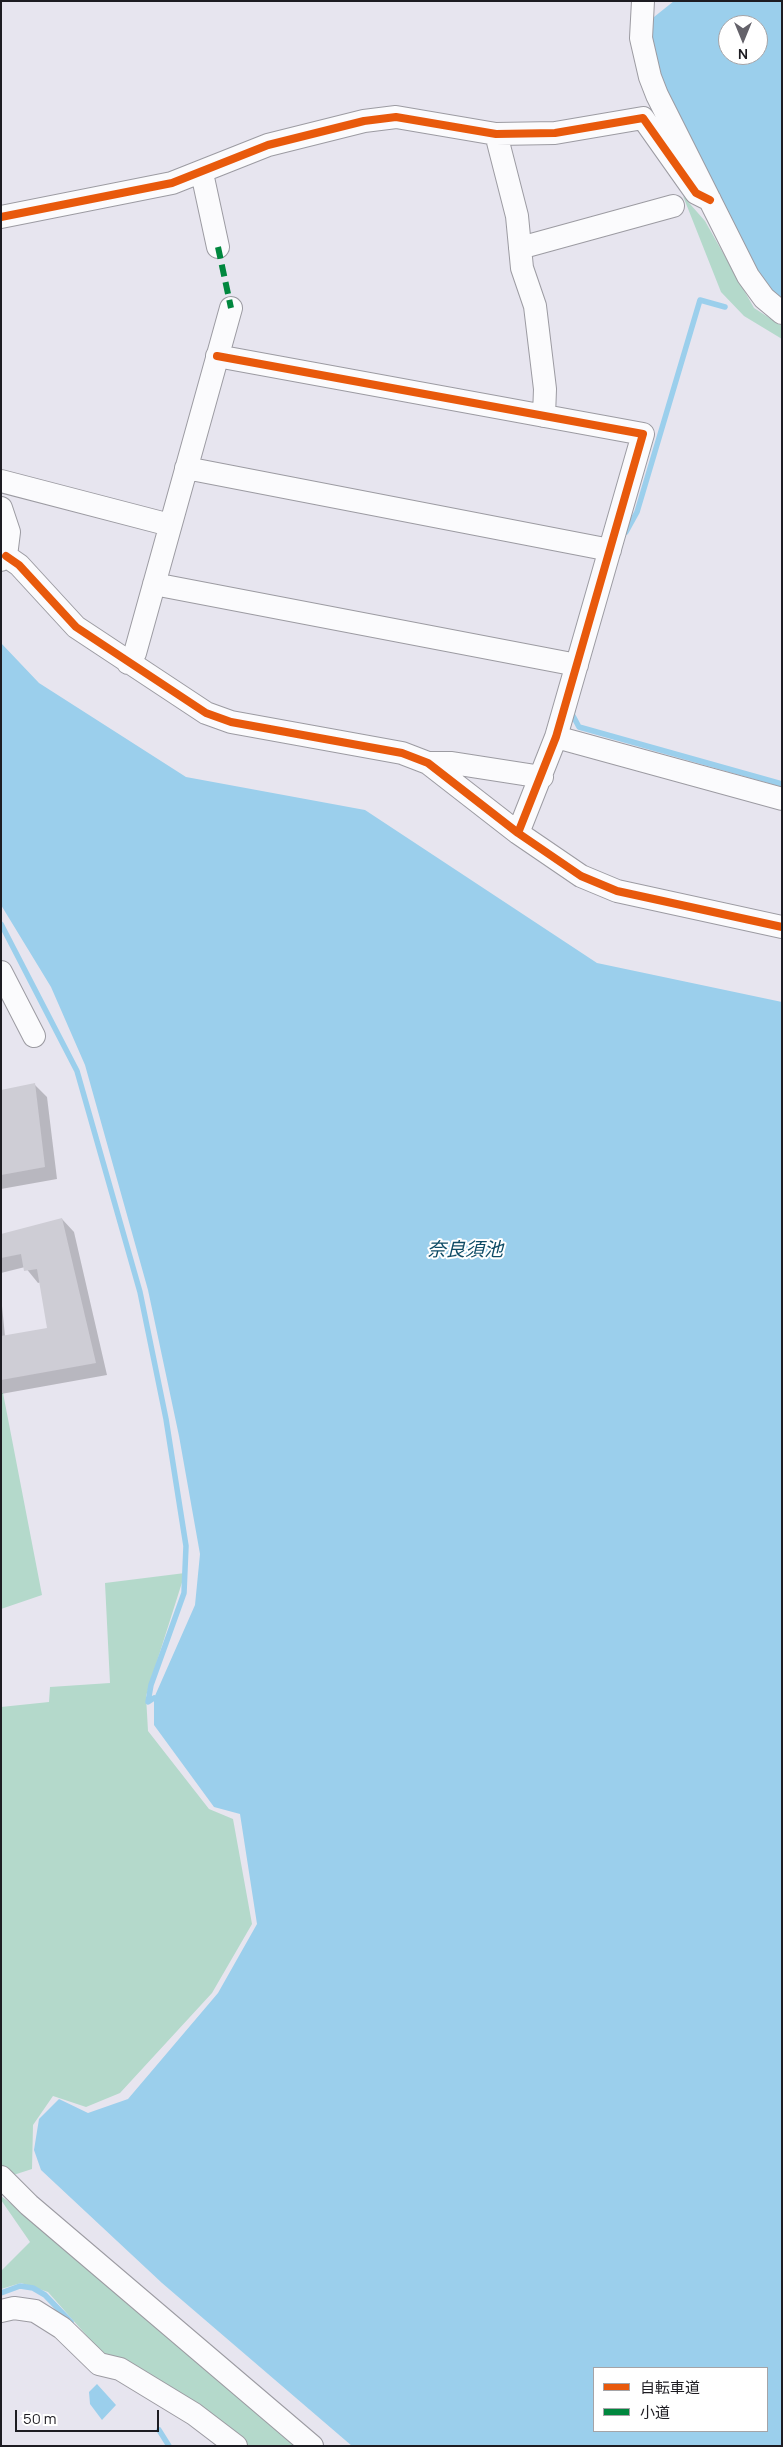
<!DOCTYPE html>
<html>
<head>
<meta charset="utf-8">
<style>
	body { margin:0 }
	#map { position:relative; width:783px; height:2447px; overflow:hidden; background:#e7e5ef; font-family:Manrope,"Noto Sans JP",sans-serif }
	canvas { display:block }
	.frame { position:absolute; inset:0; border:2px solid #1d1c22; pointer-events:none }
	.legend { position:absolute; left:593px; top:2367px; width:175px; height:65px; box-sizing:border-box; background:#fff; border:1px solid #a5a4a7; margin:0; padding:6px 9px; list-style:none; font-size:15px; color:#1d1c22 }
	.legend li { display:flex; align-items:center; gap:10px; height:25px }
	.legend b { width:25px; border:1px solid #a5a4a7 }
	.north { position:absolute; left:718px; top:15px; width:50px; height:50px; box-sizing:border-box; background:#fff; border:1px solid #a5a4a7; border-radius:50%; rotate:180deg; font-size:14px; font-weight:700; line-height:20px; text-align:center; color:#1d1c22 }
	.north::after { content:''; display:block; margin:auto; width:18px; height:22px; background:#64626a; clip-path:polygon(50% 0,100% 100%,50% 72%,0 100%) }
	.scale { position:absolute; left:15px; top:2410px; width:144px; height:22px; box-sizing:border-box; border:2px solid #1d1c22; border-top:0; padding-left:6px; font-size:15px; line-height:18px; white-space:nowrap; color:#1d1c22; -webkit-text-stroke:4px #fff; paint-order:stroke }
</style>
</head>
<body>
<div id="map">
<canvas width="783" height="2447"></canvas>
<div class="frame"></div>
<ul class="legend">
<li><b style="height:6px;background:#e8590c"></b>自転車道</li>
<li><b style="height:6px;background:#00873e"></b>小道</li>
</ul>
<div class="north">N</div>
<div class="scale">50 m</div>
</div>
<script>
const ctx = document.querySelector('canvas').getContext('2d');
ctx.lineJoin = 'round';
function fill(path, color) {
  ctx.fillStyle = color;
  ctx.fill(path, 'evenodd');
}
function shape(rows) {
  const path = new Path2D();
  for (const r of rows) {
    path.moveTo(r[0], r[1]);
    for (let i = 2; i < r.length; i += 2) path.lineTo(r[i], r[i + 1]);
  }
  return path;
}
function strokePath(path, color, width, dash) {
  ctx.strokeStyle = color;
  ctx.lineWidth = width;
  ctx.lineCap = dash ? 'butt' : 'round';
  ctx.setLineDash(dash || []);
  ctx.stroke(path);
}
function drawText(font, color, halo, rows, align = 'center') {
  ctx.font = font + ' Manrope,"Noto Sans JP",sans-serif';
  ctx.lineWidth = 4;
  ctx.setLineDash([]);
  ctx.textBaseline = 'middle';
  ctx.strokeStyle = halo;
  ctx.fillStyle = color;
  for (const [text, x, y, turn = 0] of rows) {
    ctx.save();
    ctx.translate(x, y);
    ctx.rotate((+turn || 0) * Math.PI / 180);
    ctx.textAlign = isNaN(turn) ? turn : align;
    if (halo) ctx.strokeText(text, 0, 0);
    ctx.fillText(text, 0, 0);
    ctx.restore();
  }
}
const green = shape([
	[683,196,705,221,754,308,782,326,782,339,744,316,721,292],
	[1,1393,3,1393,42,1595,1,1609],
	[185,1573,146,1696,148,1731,209,1809,233,1819,252,1924,212,1993,120,2093,86,2107,53,2096,33,2125,32,2169,1,2179,1,1707,49,1702,50,1687,110,1683,105,1583],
	[1,2196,57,2238,297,2446,248,2446,206,2412,103,2354,48,2292,21,2283,1,2289,1,2271,30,2242,1,2200]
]);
const water = shape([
	[674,1,782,1,782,302,766,286,737,238,656,76,649,21],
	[728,25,758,25,758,55,728,55],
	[1,643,39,683,186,777,365,810,597,963,782,1002,782,2446,352,2446,162,2283,41,2170,34,2150,39,2119,59,2099,88,2113,128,2099,218,1993,257,1924,240,1814,214,1807,154,1725,154,1698,195,1605,200,1554,179,1436,148,1290,85,1065,51,987,1,905],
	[594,2368,767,2368,767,2431,594,2431],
	[97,2384,116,2405,102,2420,90,2404,89,2392]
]);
const shadow = shape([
	[35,1085,47,1097,57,1179,1,1189,1,1091],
	[62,1219,74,1232,107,1375,1,1394,1,1296,5,1336,48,1329,41,1282,38,1283,25,1267,1,1273,1,1235]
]);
const stream = shape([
	[626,532,637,512,700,300,725,307],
	[573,711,572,714,579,727,782,784],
	[1,924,77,1071,140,1292,166,1419,186,1546,184,1593,151,1685,148,1702,154,1698],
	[1,2293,20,2286,33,2288,45,2295,71,2322],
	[159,2430,169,2446]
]);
const building = shape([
	[35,1083,45,1167,1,1175,1,1090],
	[62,1218,96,1363,1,1380,1,1336,47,1328,37,1269,24,1271,21,1254,1,1258,1,1234]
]);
const street = shape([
	[643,1,641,38,650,77,657,95,748,276,764,298,782,313],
	[496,134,517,216,522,268,535,306,545,389,544,416],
	[202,173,218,247],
	[1,217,172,183,268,145,364,121,396,117,496,134,555,133,643,118,696,193,710,200],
	[520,248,673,206],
	[217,356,643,434,556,737,518,833],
	[186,468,610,550],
	[1,481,170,525],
	[1,508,9,532,6,556,1,560],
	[6,556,19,565,76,627,206,713,231,722,402,753,428,763,518,833,581,876,617,891,782,927],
	[154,584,577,665],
	[128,663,135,653,231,308],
	[556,737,782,799],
	[428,763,452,763,542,777],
	[1,972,34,1036],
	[1,2177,29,2205,312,2446],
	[1,2311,14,2308,35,2311,62,2328,99,2364,120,2369,194,2414,236,2446]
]);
const quiet = shape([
	[218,247,231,308]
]);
const cycleway = shape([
	[1,217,172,183,268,145,364,121,396,117,496,134,555,133,643,118,696,193,710,200],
	[217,356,643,434,556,737,518,833],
	[6,556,19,565,76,627,206,713,231,722,402,753,428,763,518,833,581,876,617,891,782,927]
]);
const waterNames = [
	["奈良須池",465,1251]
];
fill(green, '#b4d9cb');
fill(water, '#9bcfec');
fill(shadow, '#0003');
strokePath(stream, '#9bcfec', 5.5);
fill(building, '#cecdd5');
strokePath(street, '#9c9ba2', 24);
strokePath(street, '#fbfbfd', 22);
strokePath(quiet, '#00873e', 6, [12, 6]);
strokePath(cycleway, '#e8590c', 8);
drawText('italic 19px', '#0e4b65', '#fff', waterNames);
</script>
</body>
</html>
